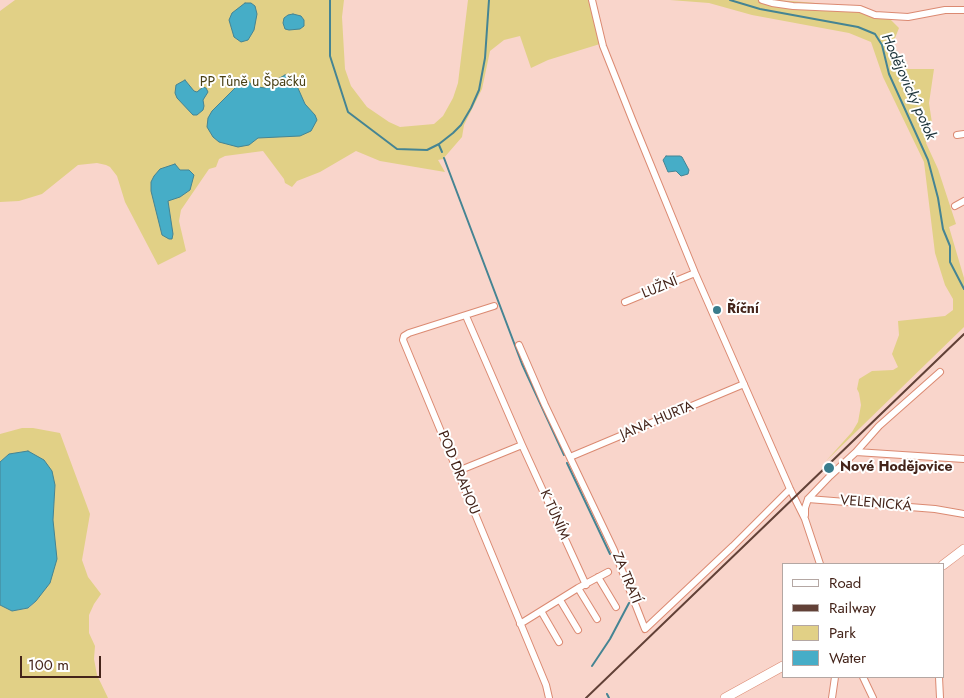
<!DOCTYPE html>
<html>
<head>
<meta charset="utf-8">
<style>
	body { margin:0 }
	#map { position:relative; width:964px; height:698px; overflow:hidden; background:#f9d5cb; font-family:Jost,sans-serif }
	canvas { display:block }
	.legend { position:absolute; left:782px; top:563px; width:162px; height:115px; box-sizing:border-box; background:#fff; border:1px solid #b4a7a3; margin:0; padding:6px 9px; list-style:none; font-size:15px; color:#44241a }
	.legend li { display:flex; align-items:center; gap:10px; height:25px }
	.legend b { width:25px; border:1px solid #b4a7a3 }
	.scale { position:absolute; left:20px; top:656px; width:81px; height:22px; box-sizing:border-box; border:2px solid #44241a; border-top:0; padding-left:6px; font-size:15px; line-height:18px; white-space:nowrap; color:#44241a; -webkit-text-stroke:4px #fff; paint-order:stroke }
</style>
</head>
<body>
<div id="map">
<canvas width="964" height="698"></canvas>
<ul class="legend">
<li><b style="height:6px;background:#fff"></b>Road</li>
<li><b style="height:6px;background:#624137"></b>Railway</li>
<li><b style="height:14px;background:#e1d086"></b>Park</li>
<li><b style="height:14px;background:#46adc7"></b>Water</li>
</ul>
<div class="scale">100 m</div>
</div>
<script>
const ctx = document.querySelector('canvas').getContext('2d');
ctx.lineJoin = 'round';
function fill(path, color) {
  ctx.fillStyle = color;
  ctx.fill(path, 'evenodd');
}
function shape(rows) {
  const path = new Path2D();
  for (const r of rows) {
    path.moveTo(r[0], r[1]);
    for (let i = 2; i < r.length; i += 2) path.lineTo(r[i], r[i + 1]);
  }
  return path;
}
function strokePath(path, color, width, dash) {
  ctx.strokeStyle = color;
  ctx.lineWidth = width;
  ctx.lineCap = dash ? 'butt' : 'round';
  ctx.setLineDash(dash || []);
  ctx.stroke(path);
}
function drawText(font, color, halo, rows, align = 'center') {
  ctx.font = font + ' Jost,sans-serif';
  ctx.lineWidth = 4;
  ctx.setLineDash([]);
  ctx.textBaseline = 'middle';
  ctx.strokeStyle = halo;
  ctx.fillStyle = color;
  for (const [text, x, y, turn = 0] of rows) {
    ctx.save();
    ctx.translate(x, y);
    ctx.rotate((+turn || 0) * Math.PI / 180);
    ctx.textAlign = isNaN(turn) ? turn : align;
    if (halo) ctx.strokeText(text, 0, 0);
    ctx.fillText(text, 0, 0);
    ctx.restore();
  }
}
const green = shape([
	[15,0,344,0,342,17,345,69,351,86,367,107,389,122,400,127,434,124,443,116,453,98,458,83,468,0,589,0,600,44,548,60,531,68,520,36,504,40,490,51,482,89,464,125,462,137,443,159,438,160,445,172,380,161,356,151,320,172,297,181,292,187,285,183,284,179,263,151,225,156,219,159,216,167,209,169,181,210,179,221,186,251,158,265,125,202,117,176,110,167,106,165,97,163,78,165,42,194,19,201,0,202,0,11],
	[670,0,778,0,816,3,862,12,878,18,890,19,899,28,889,53,894,69,934,69,929,103,932,123,926,143,938,169,956,224,949,227,964,278,964,327,826,461,852,432,858,422,861,405,859,393,857,389,859,379,872,371,893,370,898,367,892,354,899,335,898,321,945,316,953,310,953,299,945,285,935,253,924,162,883,77,871,42,849,33,752,15,709,3],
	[22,428,33,428,60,433,90,514,82,560,88,577,101,594,94,604,89,615,89,633,95,646,94,659,97,675,108,698,0,698,0,605,12,611,29,608,36,601,53,520,55,485,9,454,0,462,0,434]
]);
const water = shape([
	[245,3,251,3,255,6,257,14,254,30,248,40,241,42,234,37,229,20,232,13,245,3],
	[293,14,301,16,304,20,304,26,300,29,289,30,285,29,283,23,284,18,288,15,293,14],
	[285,75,293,77,305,104,315,115,317,120,311,131,300,136,258,138,249,145,238,147,219,142,213,137,207,127,208,118,212,111,243,80,248,80,252,86,265,88,273,85,276,80,285,75],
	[185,80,194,91,197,92,203,87,206,88,208,92,203,100,204,106,203,110,197,115,193,115,177,98,175,93,176,85,185,80],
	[666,156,680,156,682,157,689,170,688,174,681,176,676,171,668,172,663,160,666,156],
	[175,164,180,170,189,170,194,175,190,190,180,197,168,201,173,234,172,239,169,239,162,235,151,191,151,182,154,176,160,169,175,164],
	[28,451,44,460,52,471,55,485,53,520,57,559,50,583,36,601,28,608,12,611,0,605,0,462,9,454,28,451]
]);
const stream = shape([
	[330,0,330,56,348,112,397,149,427,150,439,144,453,133,461,125,471,108,479,90,485,58,489,0],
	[730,0,760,9,858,27,875,34,882,45,889,74,928,160,938,198,943,229,950,246,950,262,964,289],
	[439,145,442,152],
	[444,158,522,364,564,455],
	[567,463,610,554],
	[592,666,610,639,629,603],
	[607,694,609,698]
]);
const minor = shape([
	[592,0,603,46,632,119,695,273,790,489,805,519,820,564],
	[762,0,772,3,793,6,860,9,875,15,908,17,945,10,964,10],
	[957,135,964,134],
	[955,206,964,201],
	[625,302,695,273],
	[494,306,409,333,404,336,403,340,546,685,549,698],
	[466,316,522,445,586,585],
	[519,345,545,405,614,550,645,629,733,546,790,489],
	[856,452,879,426,940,372],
	[570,457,744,384],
	[458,471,522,445],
	[808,499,935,509,964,514],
	[805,515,805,508,808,499,830,476,856,452,964,459],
	[598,577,616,607],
	[578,588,597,619],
	[560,600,578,630],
	[541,611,559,642],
	[520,624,578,588,608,572],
	[863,677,873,698],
	[939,677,940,698],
	[832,698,835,677]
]);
const secondary = shape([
	[943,565,964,549],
	[725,698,783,666]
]);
const rail = shape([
	[586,698,964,334]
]);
const markers = [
	[717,310,5,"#397c8d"],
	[829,468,6,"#397c8d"]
];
const parkNames = [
	["PP Tůně u Špačků",253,83]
];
const streetNames = [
	["LUŽNÍ",660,288,-22],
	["JANA HURTA",657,421,-23],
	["POD DRAHOU",458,473,68],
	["VELENICKÁ",876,504,5],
	["K TŮNÍM",554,515,66],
	["ZA TRATÍ",626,578,68]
];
const poiNames = [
	["Říční",727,310],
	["Nové Hodějovice",840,468]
];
const waterNames = [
	["Hodějovický potok",908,87,66]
];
fill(green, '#e1d086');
fill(water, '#46adc7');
strokePath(water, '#458493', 1);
strokePath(stream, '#458493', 2);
strokePath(minor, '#db8a72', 8);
strokePath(secondary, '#db8a72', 10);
strokePath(minor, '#fff', 6);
strokePath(secondary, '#fff', 9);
strokePath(rail, '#624137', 2);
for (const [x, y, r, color] of markers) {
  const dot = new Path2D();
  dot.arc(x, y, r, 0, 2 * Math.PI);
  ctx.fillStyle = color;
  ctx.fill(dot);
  strokePath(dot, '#fff', 2);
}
drawText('14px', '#4a4015', '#fff', parkNames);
drawText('14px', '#44241a', '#fff', streetNames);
drawText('bold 14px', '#44241a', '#fff', poiNames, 'left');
drawText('italic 15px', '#1d343b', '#fff', waterNames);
</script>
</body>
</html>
